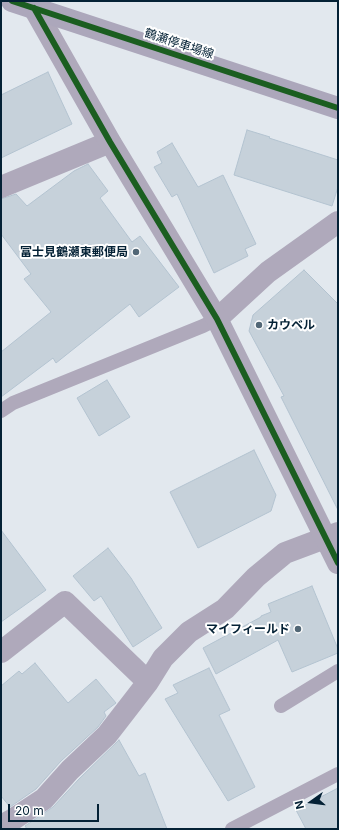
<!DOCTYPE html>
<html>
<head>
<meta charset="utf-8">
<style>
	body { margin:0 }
	#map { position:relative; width:339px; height:830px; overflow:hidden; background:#e2e8ee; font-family:Inter,sans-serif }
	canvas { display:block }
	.frame { position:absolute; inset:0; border:2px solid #042135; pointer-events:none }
	.north { position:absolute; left:291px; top:782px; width:40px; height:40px; -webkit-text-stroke:3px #fff; paint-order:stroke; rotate:256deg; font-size:11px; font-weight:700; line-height:16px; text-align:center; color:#042135 }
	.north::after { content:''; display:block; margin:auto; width:14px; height:18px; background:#042135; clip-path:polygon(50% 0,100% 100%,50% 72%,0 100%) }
	.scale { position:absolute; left:8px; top:804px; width:91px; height:18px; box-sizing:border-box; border:2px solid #042135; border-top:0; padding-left:5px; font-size:12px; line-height:14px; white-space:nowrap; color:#042135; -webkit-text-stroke:3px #fff; paint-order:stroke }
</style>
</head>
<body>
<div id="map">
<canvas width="339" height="830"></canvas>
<div class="frame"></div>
<div class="north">N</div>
<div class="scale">20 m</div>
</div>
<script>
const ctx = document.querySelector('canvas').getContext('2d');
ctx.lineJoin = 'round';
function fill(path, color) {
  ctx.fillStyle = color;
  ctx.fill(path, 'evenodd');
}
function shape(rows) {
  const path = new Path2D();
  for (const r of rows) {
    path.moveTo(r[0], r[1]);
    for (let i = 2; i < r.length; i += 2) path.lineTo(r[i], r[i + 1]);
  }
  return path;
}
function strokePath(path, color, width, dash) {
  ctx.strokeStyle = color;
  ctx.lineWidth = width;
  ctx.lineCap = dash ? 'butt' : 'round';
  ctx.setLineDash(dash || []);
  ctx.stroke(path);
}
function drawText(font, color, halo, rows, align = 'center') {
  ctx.font = font + ' Inter,"Noto Sans JP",sans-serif';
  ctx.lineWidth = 4;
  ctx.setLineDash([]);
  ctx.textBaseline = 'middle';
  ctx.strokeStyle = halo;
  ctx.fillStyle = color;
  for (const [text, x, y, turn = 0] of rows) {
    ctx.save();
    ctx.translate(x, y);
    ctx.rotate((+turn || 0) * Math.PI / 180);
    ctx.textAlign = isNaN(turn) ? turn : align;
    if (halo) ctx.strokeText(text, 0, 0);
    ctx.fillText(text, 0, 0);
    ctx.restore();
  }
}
const building = shape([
	[48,72,72,124,1,158,1,95,48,72],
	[247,130,270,137,269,138,338,160,338,187,332,206,234,175,247,130],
	[172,143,198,187,223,175,256,244,245,249,248,256,214,273,177,194,172,197,154,167,162,163,157,152,172,143],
	[88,164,108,191,100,198,132,242,140,236,179,287,139,317,130,304,56,363,53,358,1,397,1,352,51,312,24,279,31,274,1,234,1,199,16,194,27,206,74,171,88,164],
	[304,270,338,304,338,510,281,397,284,396,249,331,253,315,304,270],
	[107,380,130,417,99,436,77,398,107,380],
	[254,450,276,495,271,511,198,548,170,492,254,450],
	[1,530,46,590,1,622,1,530],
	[108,548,131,578,162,628,133,647,101,596,94,601,73,576,108,548],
	[312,586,338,649,338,653,292,672,278,640,216,674,203,648,261,617,261,616,271,612,268,604,312,586],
	[35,663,68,703,96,679,116,703,104,712,106,716,98,727,61,761,36,789,10,807,1,796,1,686,19,671,22,674,35,663],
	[209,668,230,710,219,715,255,787,228,801,165,699,178,693,173,685,209,668],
	[119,740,139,776,145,773,167,829,27,829,25,826,53,807,79,779,119,740],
	[338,788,338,829,306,829,296,810,338,788]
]);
const service = shape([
	[1,411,13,403,203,326,217,319],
	[281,706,338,671],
	[232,829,338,774]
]);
const minor = shape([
	[1,187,110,142],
	[217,319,268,272,338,222],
	[1,652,65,602,148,682],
	[1,826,12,820,44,799,70,770,107,735,148,682,163,658,189,632,225,609,256,577,285,553,338,533]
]);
const tertiary = shape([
	[34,8,110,142,217,319,338,563]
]);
const secondary = shape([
	[12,1,338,108]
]);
const cycleway = shape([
	[12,1,338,108],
	[34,8,110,142,217,319,338,563]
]);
const markers = [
	[136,252,4,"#526776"],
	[259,325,4,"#526776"],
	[298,629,4,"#526776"]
];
const streetNames = [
	["鶴瀬停車場線",179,44,18]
];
const poiNames = [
	["富士見鶴瀬東郵便局",128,252],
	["カウベル",267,325,"left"],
	["マイフィールド",290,629]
];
fill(building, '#c6d1da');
strokePath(building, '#b3c3d0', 1);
strokePath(service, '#afa9bb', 14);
strokePath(minor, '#afa9bb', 22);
strokePath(tertiary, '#afa9bb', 22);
strokePath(secondary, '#aca7bb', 22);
strokePath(cycleway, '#1b5e20', 6);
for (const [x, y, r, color] of markers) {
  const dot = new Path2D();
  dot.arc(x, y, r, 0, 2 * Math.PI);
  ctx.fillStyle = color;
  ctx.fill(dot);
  strokePath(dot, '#fff', 1.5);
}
drawText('12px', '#042135', '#fff', streetNames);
drawText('bold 12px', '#042135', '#fff', poiNames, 'right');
</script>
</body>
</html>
